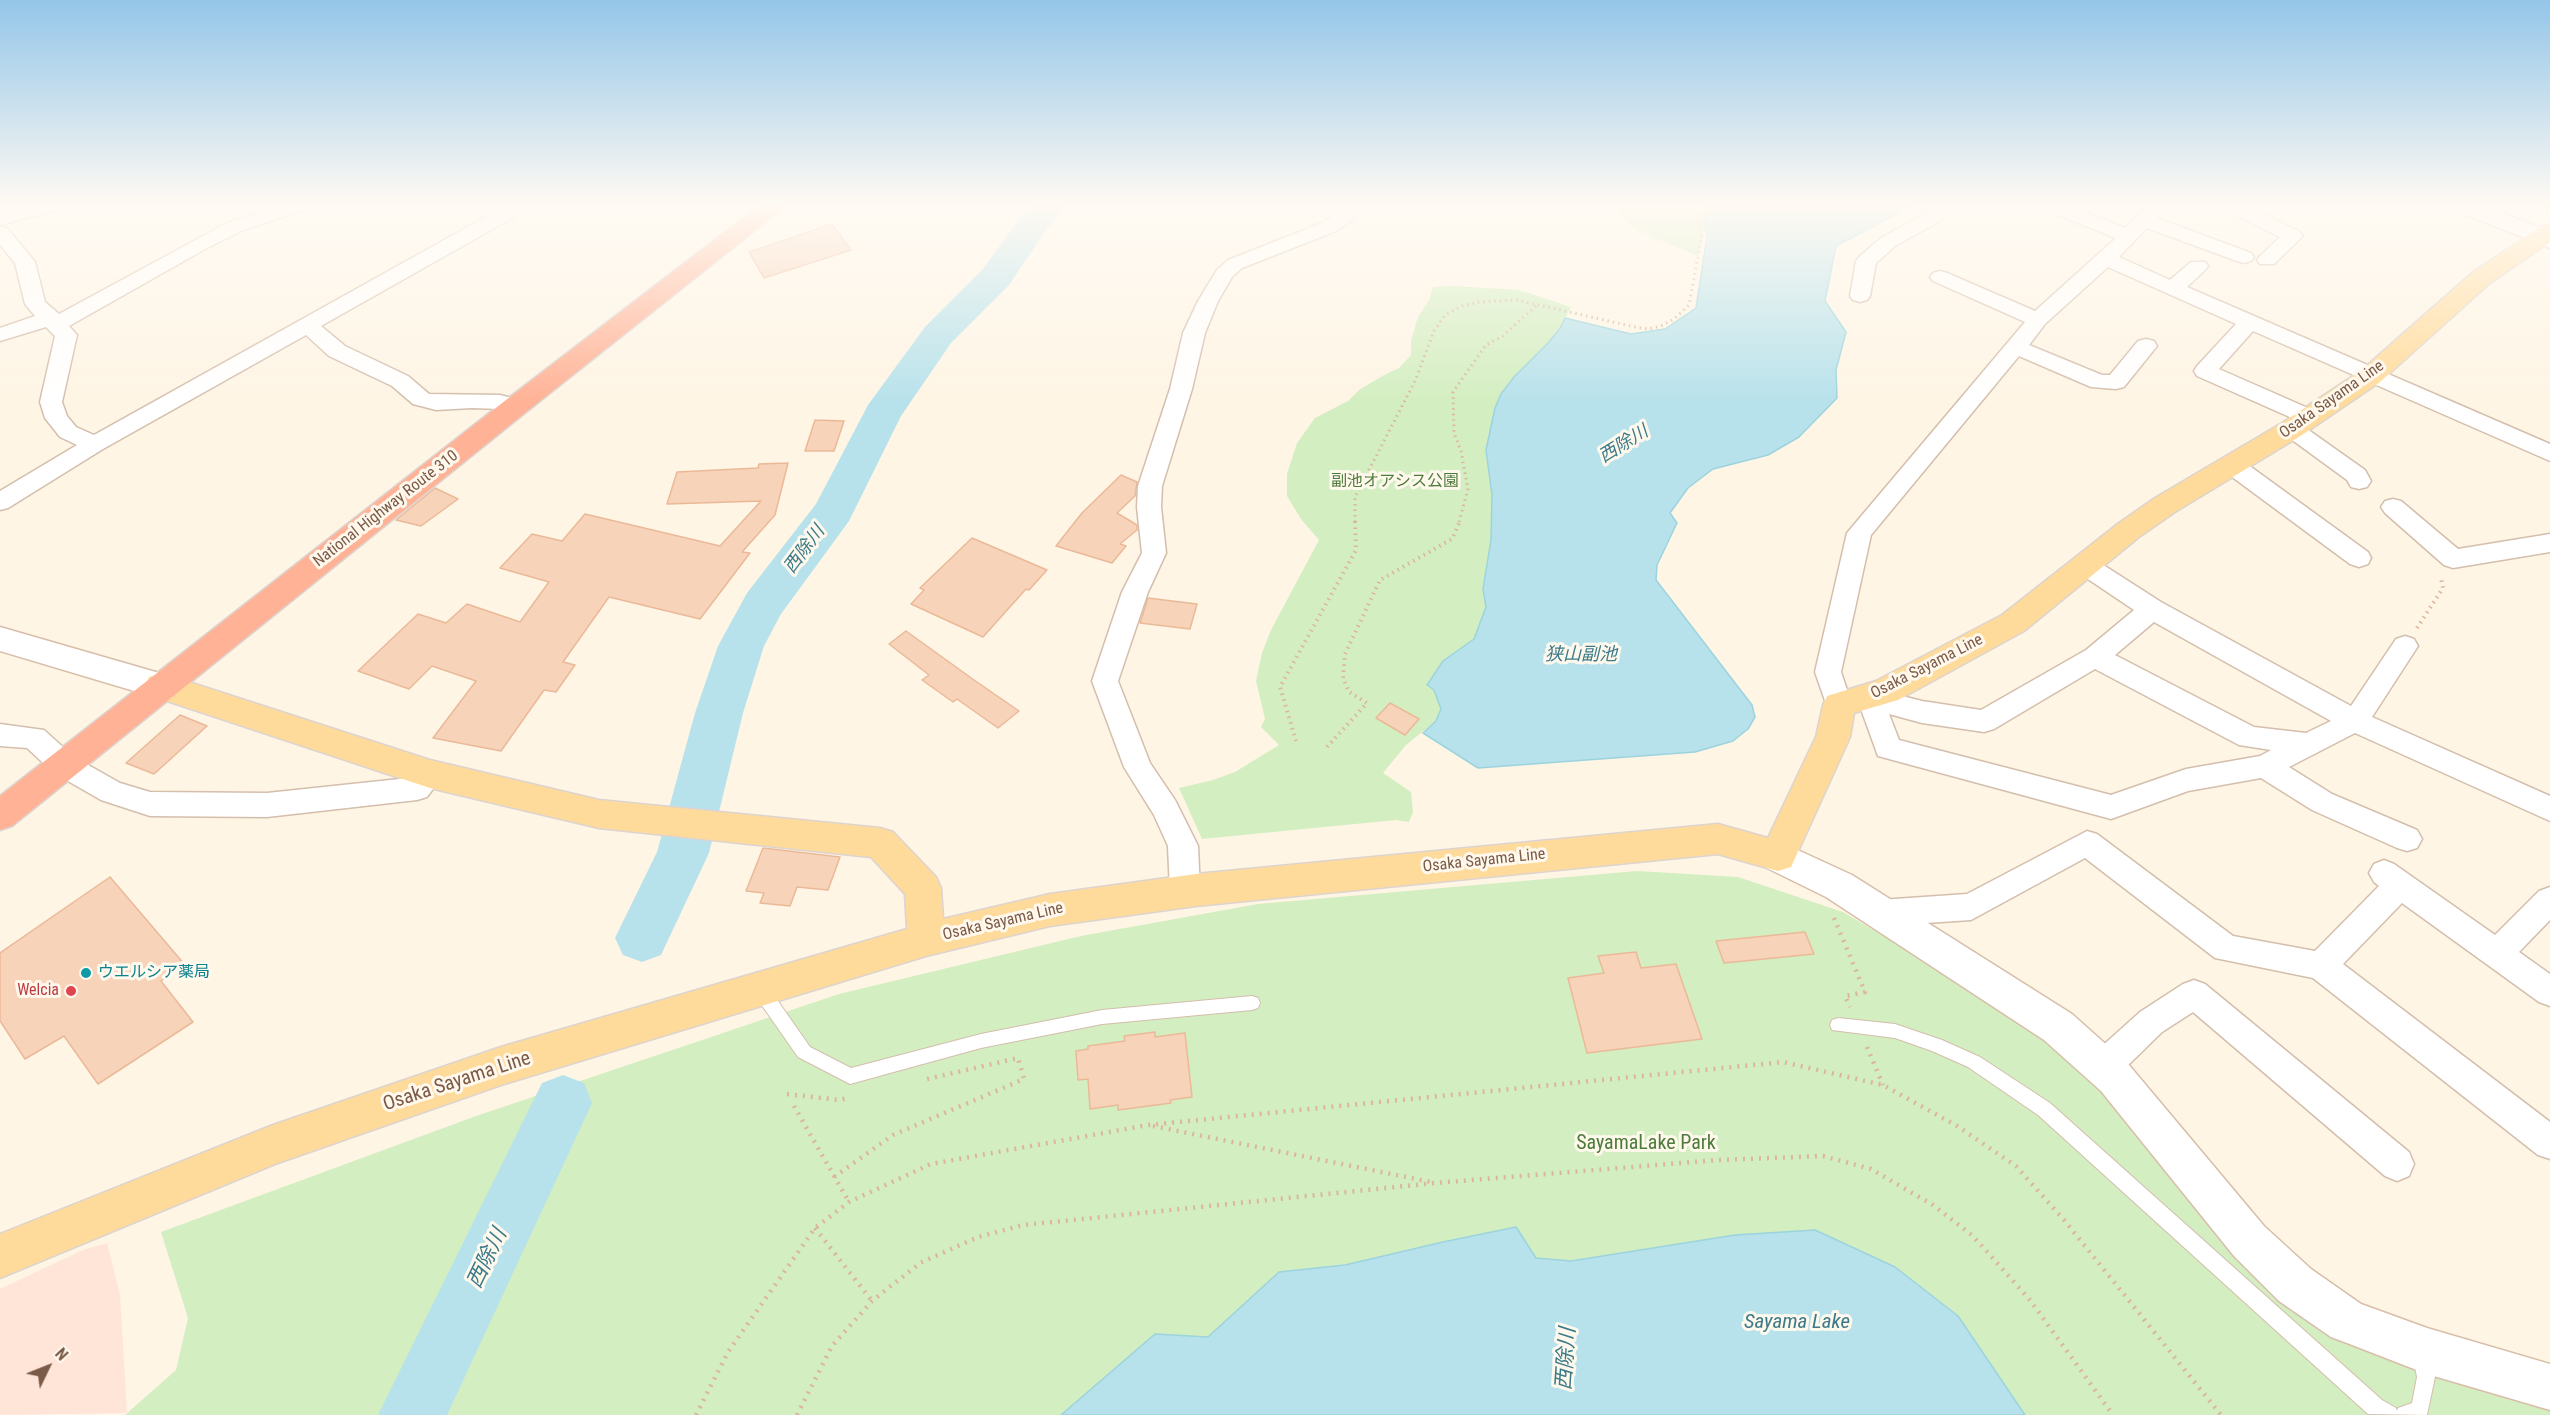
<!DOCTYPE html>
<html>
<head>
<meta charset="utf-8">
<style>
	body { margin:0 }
	#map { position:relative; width:2550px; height:1415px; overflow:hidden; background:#fef5e5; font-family:"Roboto Condensed",sans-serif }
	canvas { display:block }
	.north { position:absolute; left:18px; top:1337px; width:60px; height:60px; -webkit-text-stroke:4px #fff8ed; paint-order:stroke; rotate:47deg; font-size:16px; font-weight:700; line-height:24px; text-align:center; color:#7b5a47 }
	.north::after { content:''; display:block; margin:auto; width:21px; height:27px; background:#7b5a47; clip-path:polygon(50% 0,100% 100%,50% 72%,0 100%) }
</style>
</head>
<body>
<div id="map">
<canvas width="2550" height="1415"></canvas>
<div class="north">N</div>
</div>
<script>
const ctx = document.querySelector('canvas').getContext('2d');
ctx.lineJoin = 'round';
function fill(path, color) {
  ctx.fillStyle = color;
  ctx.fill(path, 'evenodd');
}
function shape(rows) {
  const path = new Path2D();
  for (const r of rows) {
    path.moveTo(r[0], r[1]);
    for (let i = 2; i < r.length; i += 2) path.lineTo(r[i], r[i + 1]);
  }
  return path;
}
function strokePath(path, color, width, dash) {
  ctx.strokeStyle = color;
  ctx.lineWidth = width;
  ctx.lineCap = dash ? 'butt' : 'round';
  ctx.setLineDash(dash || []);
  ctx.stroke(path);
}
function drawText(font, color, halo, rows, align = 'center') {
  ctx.font = font + ' "Roboto Condensed","Noto Sans JP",sans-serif';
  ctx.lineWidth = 6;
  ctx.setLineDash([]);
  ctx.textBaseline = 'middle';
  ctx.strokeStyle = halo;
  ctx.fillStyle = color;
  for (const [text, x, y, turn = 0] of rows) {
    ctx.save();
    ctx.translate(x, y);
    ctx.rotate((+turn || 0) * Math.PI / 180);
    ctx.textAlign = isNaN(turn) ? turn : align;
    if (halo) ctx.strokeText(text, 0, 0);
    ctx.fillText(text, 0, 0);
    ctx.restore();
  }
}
const commercial = shape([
	[107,1243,120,1295,127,1413,0,1415,0,1289,83,1250]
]);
const green = shape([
	[1623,205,1712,205,1698,256,1638,231,1619,214],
	[1453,286,1519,290,1571,307,1561,327,1495,408,1486,450,1492,495,1491,540,1483,589,1486,607,1474,639,1443,661,1427,686,1434,690,1441,709,1436,721,1406,745,1383,773,1411,792,1413,812,1409,822,1396,820,1202,839,1179,788,1213,780,1235,772,1279,745,1261,727,1265,719,1256,681,1262,653,1271,630,1319,540,1301,519,1287,496,1287,474,1297,443,1315,418,1348,401,1359,390,1384,375,1399,368,1411,355,1411,341,1418,317,1429,300,1433,287],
	[1637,871,1738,877,1843,912,2035,1025,2114,1103,2242,1256,2447,1379,2550,1410,2550,1415,125,1415,176,1370,188,1318,161,1232,476,1116,839,994,1081,936,1258,904]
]);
const water = shape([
	[1710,205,1914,205,1836,246,1825,301,1846,332,1836,370,1837,398,1799,437,1768,455,1713,469,1688,488,1670,513,1677,523,1657,565,1656,580,1752,705,1755,717,1748,729,1733,741,1695,752,1478,768,1423,733,1436,721,1441,709,1434,690,1427,685,1443,661,1474,639,1486,607,1483,589,1491,540,1492,495,1486,450,1495,408,1501,394,1514,377,1549,342,1561,327,1565,318,1631,334,1665,329,1696,308,1707,236,1704,219,1710,205],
	[1516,1227,1536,1258,1571,1261,1735,1235,1815,1230,1895,1267,1958,1316,2025,1415,1061,1415,1155,1334,1208,1337,1279,1272,1345,1265,1443,1242,1516,1227]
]);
const river = shape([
	[1031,205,1067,205,1044,233,1009,285,951,343,901,416,849,521,781,614,764,646,743,713,709,853,661,955,642,962,623,955,615,938,657,852,695,713,718,646,747,593,816,504,868,405,925,327,983,269,1019,219,1031,205],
	[563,1075,584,1083,592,1103,447,1415,378,1415,542,1083,563,1075]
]);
const building = shape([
	[832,224,851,250,764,278,749,252,832,224],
	[815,420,844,421,834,451,805,451,815,420],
	[788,463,775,515,742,552,750,553,700,619,609,597,563,662,575,665,556,692,544,690,501,751,433,738,476,681,432,666,409,689,358,671,418,614,446,623,467,604,520,622,549,582,500,568,532,534,562,541,585,514,720,546,761,501,667,504,677,472,758,468,759,464,788,463],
	[1121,475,1137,482,1135,496,1117,513,1137,525,1137,530,1120,544,1126,546,1112,563,1056,546,1082,513,1121,475],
	[435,488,458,499,421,526,396,520,435,488],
	[972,538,1047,570,1029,590,1026,589,983,637,911,604,924,590,920,588,972,538],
	[1148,598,1197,604,1190,629,1140,623,1148,598],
	[906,631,974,680,1019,711,998,728,957,699,953,702,922,680,929,675,889,644,906,631],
	[1390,703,1419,719,1405,735,1376,718,1390,703],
	[180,715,207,726,154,774,126,763,180,715],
	[763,848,840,857,828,890,797,887,790,906,760,903,764,893,746,891,763,848],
	[110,877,185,965,161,981,193,1022,98,1084,64,1036,25,1059,0,1021,0,953,110,877],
	[1805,932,1814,954,1724,963,1716,941,1805,932],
	[1636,952,1641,968,1676,964,1702,1039,1587,1053,1568,978,1604,973,1598,956,1636,952],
	[1155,1032,1155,1037,1185,1033,1192,1097,1170,1100,1171,1103,1118,1110,1118,1105,1090,1109,1088,1079,1078,1080,1076,1051,1088,1049,1088,1046,1125,1041,1124,1036,1155,1032]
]);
const pathFar2 = shape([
	[1355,522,1355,497,1415,381,1434,331,1445,315,1462,306,1479,302,1517,300,1635,327,1648,329,1661,326,1674,319,1689,305,1702,235,1697,222,1702,205],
	[1459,522,1468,489,1461,451,1454,433,1453,392,1486,345,1503,336,1538,304]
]);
const pathFar1 = shape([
	[2417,628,2443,588,2441,578],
	[1296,741,1280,687,1356,550,1355,521],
	[1327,747,1367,703,1349,692,1343,678,1345,654,1380,580,1452,539,1460,521]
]);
const path = shape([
	[1834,918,1865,992,1845,996,1850,1007],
	[1867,1047,1883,1085],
	[787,1094,839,1100,848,1098],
	[794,1106,849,1202],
	[1153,1126,1431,1182],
	[834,1177,893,1135,1024,1079,1018,1058,923,1080],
	[815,1228,872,1301],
	[696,1415,728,1352,815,1228,849,1202,931,1164,1148,1125,1783,1062,1883,1085,1957,1126,2016,1166,2064,1220,2221,1415],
	[797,1415,832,1346,872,1301,920,1263,978,1237,1023,1225,1435,1183,1718,1160,1823,1156,1871,1169,1933,1205,1973,1236,2030,1300,2113,1415]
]);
const lane = shape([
	[760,982,766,984,810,1047,851,1068,981,1034,1102,1010,1252,996,1258,998,1260,1003,1258,1008,1252,1010,1102,1024,981,1048,850,1084,798,1057,754,994,752,989,754,984,760,982],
	[1838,1018,1895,1024,1942,1040,1980,1057,2050,1103,2382,1400,2396,1408,2397,1411,2398,1408,2412,1403,2417,1377,2413,1357,2415,1350,2422,1348,2429,1350,2435,1377,2427,1415,2368,1414,2038,1115,1968,1067,1932,1051,1895,1038,1832,1030,1830,1025,1832,1020,1838,1018]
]);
const street = shape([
	[30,205,62,205,60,209,0,225,0,213,30,205],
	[280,205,308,205,306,209,241,231,207,248,69,326,77,335,62,402,67,416,76,427,94,435,507,205,530,205,528,209,321,326,345,346,408,376,429,394,500,395,524,401,527,406,524,411,516,413,500,409,472,408,436,410,413,404,392,386,329,356,306,335,103,449,8,508,0,510,0,491,77,445,60,437,45,418,40,402,55,336,46,327,0,341,0,328,35,316,25,304,15,263,0,245,0,226,7,228,35,262,45,302,59,314,227,223,280,205],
	[1342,205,1362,205,1352,220,1336,231,1242,268,1232,277,1218,301,1205,333,1192,389,1162,486,1161,507,1166,553,1148,592,1118,681,1150,763,1175,800,1198,846,1200,891,1196,900,1185,904,1174,900,1170,891,1168,846,1154,815,1124,767,1092,681,1122,592,1142,553,1137,507,1138,486,1170,389,1183,333,1198,301,1217,270,1228,260,1322,223,1338,212,1342,205],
	[1931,205,1951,205,1940,221,1895,246,1876,263,1870,296,1867,300,1860,302,1853,300,1850,296,1856,261,1859,257,1881,238,1926,213,1931,205],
	[2041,205,2068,205,2125,228,2148,205,2168,205,2157,218,2251,253,2254,257,2251,261,2244,263,2237,261,2147,228,2119,257,2170,280,2191,262,2205,262,2208,266,2205,270,2187,287,2550,444,2550,461,2253,331,2219,369,2317,412,2320,417,2317,422,2309,424,2301,422,2197,376,2194,371,2197,366,2236,324,2108,267,2045,324,2029,345,2102,375,2110,375,2138,341,2146,339,2154,341,2157,346,2124,387,2116,389,2091,387,2019,356,1871,535,1841,672,1852,705,1849,712,1839,715,1829,712,1815,672,1847,533,2025,322,1933,281,1930,277,1933,273,1940,271,1947,273,2035,311,2116,238,2043,209,2041,205],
	[2221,205,2246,205,2300,232,2303,236,2274,264,2260,264,2257,260,2260,256,2280,237,2223,209,2221,205],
	[2292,422,2300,424,2365,470,2371,481,2367,487,2359,489,2351,487,2347,480,2284,434,2281,429,2284,424,2292,422],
	[2232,457,2240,459,2368,552,2371,558,2368,564,2359,567,2350,564,2224,471,2220,465,2224,459,2232,457],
	[2393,499,2401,501,2458,549,2550,534,2550,552,2453,568,2444,565,2385,513,2381,507,2385,501,2393,499],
	[2085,556,2094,559,2161,602,2351,706,2396,639,2405,636,2414,639,2418,646,2372,717,2550,796,2550,821,2355,733,2289,767,2332,794,2417,830,2422,839,2417,848,2407,851,2397,848,2312,810,2261,778,2188,791,2111,819,1878,756,1857,698,1861,691,1870,688,1922,701,1981,710,2086,650,2134,610,2076,571,2073,565,2076,559,2085,556],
	[2154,622,2331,721,2306,733,2254,727,2115,655,2154,622],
	[2095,669,2239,745,2271,750,2260,756,2186,769,2111,795,1899,740,1889,714,1922,723,1984,732,1994,729,2095,669],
	[0,724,44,730,74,757,120,783,150,792,267,793,409,778,420,766,430,763,440,766,444,774,427,797,417,800,267,817,150,816,101,800,54,773,27,748,0,746,0,724],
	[2087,831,2097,834,2233,936,2315,951,2379,886,2374,882,2369,873,2374,864,2384,860,2394,864,2495,935,2539,891,2550,887,2550,920,2519,952,2550,974,2550,1006,2539,1002,2402,903,2343,964,2550,1122,2550,1159,2538,1155,2313,978,2215,958,2085,858,1971,920,1880,926,1869,922,1865,913,1869,904,1880,900,1967,894,2087,831],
	[2194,980,2205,984,2409,1152,2414,1164,2409,1176,2397,1181,2385,1176,2193,1012,2162,1032,2115,1078,2103,1082,2091,1078,2087,1067,2091,1056,2140,1012,2183,984,2194,980]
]);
const secondary = shape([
	[2450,205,2483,205,2550,232,2550,248,2454,210,2450,205],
	[0,627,173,677,177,686,173,695,161,699,0,651,0,627],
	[1778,841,1852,875,2072,1014,2129,1065,2264,1226,2311,1269,2361,1304,2427,1328,2550,1364,2550,1410,2427,1374,2347,1343,2331,1337,2279,1301,2234,1256,2101,1091,2044,1040,1826,897,1765,867,1760,856,1765,845,1778,841]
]);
const primary = shape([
	[2550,224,2550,242,2490,283,2380,382,2302,435,2175,512,2139,537,2024,631,1898,700,1854,713,1850,737,1791,867,1778,871,1718,854,1196,906,1050,926,926,956,501,1085,275,1164,0,1278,0,1234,273,1125,501,1047,907,929,905,894,871,857,599,828,430,788,149,695,145,686,149,677,161,673,430,760,599,800,880,828,893,832,936,877,941,888,943,919,1050,894,1196,874,1718,824,1768,838,1816,737,1823,705,1827,696,1876,681,2002,615,2119,523,2155,498,2282,423,2362,370,2472,273,2542,226,2550,224]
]);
const highway = shape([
	[760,205,787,205,526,412,12,826,0,830,0,796,506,400,760,205]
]);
const markers = [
	[86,973,6,"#0f9aa8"],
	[71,991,6,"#e0444e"]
];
const streetNames = [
	["Osaka Sayama Line",2332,400,-35],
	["National Highway Route 310",386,509,-38],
	["Osaka Sayama Line",1927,667,-27],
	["Osaka Sayama Line",1484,861,-6],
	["Osaka Sayama Line",1003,922,-13]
];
const parkNames = [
	["副池オアシス公園",1395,482]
];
const cultureNames = [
	["ウエルシア薬局",98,973]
];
const healthNames = [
	["Welcia",59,991]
];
const waterNames = [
	["西除川",1624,445,-32],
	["西除川",805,550,-53],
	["狭山副池",1581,655]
];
const nearStreetnames = [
	["Osaka Sayama Line",457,1082,-18]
];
const nearParknames = [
	["SayamaLake Park",1646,1144]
];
const nearWaternames = [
	["西除川",488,1259,-64],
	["Sayama Lake",1797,1323],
	["西除川",1567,1359,-86]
];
fill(commercial, '#ffe4d8');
fill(green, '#d3eec1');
fill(water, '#b7e2eb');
strokePath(water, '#9cd3de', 1.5);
fill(river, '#b7e2eb');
fill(building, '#f7d3ba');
strokePath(building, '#ebb998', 1.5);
strokePath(lane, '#d4beac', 2);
strokePath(street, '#d4beac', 3);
strokePath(secondary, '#d8bea9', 3);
strokePath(primary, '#ddd4cf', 3);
strokePath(highway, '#ddd4cf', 3);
strokePath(pathFar2, '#dcb69c', 3, [1.5, 4]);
strokePath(pathFar1, '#dcb69c', 4, [1.5, 4.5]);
strokePath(path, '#dcb69c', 4.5, [2, 6]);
fill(lane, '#fff');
fill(street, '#fff');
fill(secondary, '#fff');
fill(primary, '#ffdb9b');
fill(highway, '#ffb296');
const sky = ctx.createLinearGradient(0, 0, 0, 403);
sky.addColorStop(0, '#94c6e9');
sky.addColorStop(0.51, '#fffaf3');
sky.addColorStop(1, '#fffaf300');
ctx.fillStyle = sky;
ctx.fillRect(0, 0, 2550, 403);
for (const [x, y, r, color] of markers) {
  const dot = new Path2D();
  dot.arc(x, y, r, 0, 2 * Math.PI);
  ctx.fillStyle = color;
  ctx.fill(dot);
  strokePath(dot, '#fff8ed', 2);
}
drawText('16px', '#7b5a47', '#fff8ed', streetNames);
drawText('16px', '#4d7b3b', '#fff8ed', parkNames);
drawText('16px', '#0d838f', '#fff8ed', cultureNames, 'left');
drawText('16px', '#be3a42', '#fff8ed', healthNames, 'right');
drawText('italic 18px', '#3b7b89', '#fff8ed', waterNames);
drawText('20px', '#7b5a47', '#fff8ed', nearStreetnames);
drawText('20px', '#4d7b3b', '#fff8ed', nearParknames);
drawText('italic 21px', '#3b7b89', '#fff8ed', nearWaternames);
</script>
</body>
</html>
